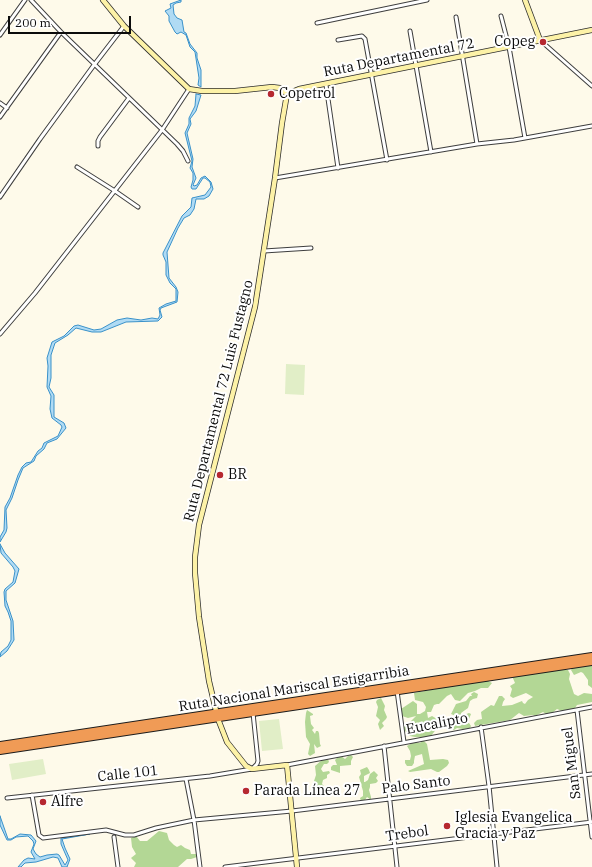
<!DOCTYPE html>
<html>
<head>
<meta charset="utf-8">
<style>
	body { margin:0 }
	#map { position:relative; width:592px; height:867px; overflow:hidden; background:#fefaea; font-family:"IBM Plex Serif",serif }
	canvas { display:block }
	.scale { position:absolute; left:8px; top:16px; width:123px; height:18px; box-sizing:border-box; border:2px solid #0b0b0b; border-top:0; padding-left:5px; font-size:12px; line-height:14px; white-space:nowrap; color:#0b0b0b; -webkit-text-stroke:3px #fff; paint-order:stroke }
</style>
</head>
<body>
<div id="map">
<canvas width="592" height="867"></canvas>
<div class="scale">200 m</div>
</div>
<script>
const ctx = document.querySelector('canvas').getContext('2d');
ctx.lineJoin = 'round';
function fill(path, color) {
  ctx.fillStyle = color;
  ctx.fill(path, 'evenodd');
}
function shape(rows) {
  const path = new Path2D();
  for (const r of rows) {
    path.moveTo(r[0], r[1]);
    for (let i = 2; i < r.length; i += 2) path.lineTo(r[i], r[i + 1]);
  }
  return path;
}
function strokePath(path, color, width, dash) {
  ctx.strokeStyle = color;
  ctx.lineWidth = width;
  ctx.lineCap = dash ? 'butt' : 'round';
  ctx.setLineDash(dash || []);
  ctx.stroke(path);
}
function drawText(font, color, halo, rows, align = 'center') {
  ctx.font = font + ' "IBM Plex Serif",serif';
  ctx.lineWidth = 4;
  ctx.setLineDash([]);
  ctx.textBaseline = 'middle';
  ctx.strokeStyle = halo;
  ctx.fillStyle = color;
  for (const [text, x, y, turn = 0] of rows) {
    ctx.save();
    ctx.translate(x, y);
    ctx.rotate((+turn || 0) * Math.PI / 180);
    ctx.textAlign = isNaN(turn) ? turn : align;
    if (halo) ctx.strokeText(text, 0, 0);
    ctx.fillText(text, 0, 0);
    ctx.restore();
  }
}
const forest = shape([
	[588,663,592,666,592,688,588,685,588,680,583,673,581,672,574,675,571,670,573,667],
	[560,669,568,670,570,674,569,679,574,694,578,696,584,693,592,694,592,702,577,705,575,708,562,711,557,709,552,713,546,714,543,712,535,716,533,715,524,716,519,713,510,720,475,726,474,723,477,720,482,719,481,712,491,705,494,706,499,696,502,696,505,699,503,702,502,706,512,705,522,701,523,703,525,704,528,700,533,697,526,693,513,698,510,696,512,689,510,686,515,683,512,676],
	[486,680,492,683,488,688,481,688,475,691,468,693,460,701,455,700,451,694,447,696,439,704,437,704,434,705,431,712,427,712,428,718,432,716,442,722,430,737,415,737,410,736,406,732,403,726,406,724,409,726,411,721,416,716,408,718,402,716,401,709,413,701,417,704,417,714,420,714,425,711,426,707,423,702,415,700,414,693,436,689,438,687,479,681,482,682],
	[474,692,478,694,477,698,473,699,470,701,468,708,461,713,461,716,469,713,471,714,469,719,462,720,464,724,469,723,471,726,470,728,463,729,457,728,454,730,450,730,449,725,451,723,457,724,458,720,456,716,451,714,456,704,466,701,470,696,472,696,471,694],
	[381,698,385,706,384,710,387,717,386,719,382,723,384,726,380,730,378,724,380,720,376,716,378,707,376,702,377,700],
	[307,710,313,714,313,715,310,716,311,724,314,728,312,730,315,734,316,731,318,731,319,733,320,744,321,746,317,748,314,744,315,753,310,756,308,754,310,744,306,737,305,722,306,713],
	[423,740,427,744,430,760,443,759,448,760,449,763,447,766,439,772,437,772,431,769,410,772,408,771,424,764,422,754,415,756,414,761,414,763,412,766,407,766,405,763,405,760,410,760,411,756,410,751,407,746,414,742,420,743],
	[351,755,353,757,351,761,351,765,340,766,340,773,331,770,331,767,333,765,337,765,335,760,337,758,341,756,345,759,348,756],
	[328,759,329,762,327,764,324,764,321,769,323,772,329,771,330,773,327,775,327,778,323,780,322,784,324,786,321,787,320,792,319,793,317,785,314,781,316,775,315,766,322,760],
	[367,767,369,770,370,773,364,776,364,782,365,782,368,780,370,774,374,771,378,775,376,778,378,781,376,783,370,784,370,787,369,790,371,797,371,800,367,797,365,800,361,801,360,798,363,796,363,791,359,777,361,774,360,770],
	[159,831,167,833,169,840,174,845,177,847,181,845,185,848,190,850,191,854,197,854,197,857,191,859,187,859,178,867,134,867,136,863,131,858,136,854,132,847,131,838,136,836,140,841,147,841]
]);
const pitch = shape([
	[286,364,305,365,304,395,285,394],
	[279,719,283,749,262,751,259,721],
	[43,759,46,774,12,780,9,764]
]);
const water = shape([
	[181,0,181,2,176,3,173,5,174,14,177,18,182,20,184,32,186,33,190,44,197,53,197,58,201,70,201,87,198,85,199,78,195,52,190,47,186,35,181,32,177,34,175,32,169,21,169,16,165,11,171,8,170,4,181,0],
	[196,94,201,95,196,111,190,119,191,124,187,133,193,159,192,167,196,178,193,185,194,186,197,185,201,178,205,176,211,182,213,189,209,196,204,199,196,199,194,209,190,215,184,218,178,228,167,252,169,278,176,287,178,292,177,302,161,308,160,310,162,317,158,321,126,322,101,332,92,332,76,328,68,335,55,343,51,355,51,378,49,387,54,395,54,417,64,423,66,428,57,439,47,443,44,449,36,456,34,461,23,468,18,480,12,498,6,510,7,528,6,532,0,542,0,537,4,530,5,507,10,498,18,475,22,467,26,463,31,462,38,451,42,448,44,443,58,436,62,427,61,425,52,418,50,409,51,396,47,387,48,366,47,358,52,342,64,336,74,326,78,325,94,330,101,329,117,320,127,318,141,320,152,318,158,319,160,315,159,308,166,304,176,301,176,289,170,283,166,275,166,262,163,255,163,253,182,216,191,207,192,198,205,195,211,187,210,182,205,178,203,178,196,189,192,189,191,187,193,180,193,173,190,168,192,161,185,133,189,124,189,118,195,106,196,94],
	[0,544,5,553,19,569,15,583,6,591,6,600,13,621,14,640,7,651,0,657,1,652,8,646,11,640,11,621,8,612,5,606,4,592,5,589,13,582,15,571,13,567,1,553,0,544],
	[0,816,8,839,11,839,20,834,31,835,36,841,33,849,36,854,40,857,47,855,57,854,59,855,65,865,68,860,61,844,61,838,90,834,62,839,65,848,70,859,67,867,62,867,58,858,53,857,36,862,25,863,21,867,18,867,24,860,28,858,35,859,31,852,34,844,33,841,28,836,16,837,11,840,7,840,0,825,0,816]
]);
const street = shape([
	[31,0,61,32,177,144,183,151,188,161],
	[501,16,509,47,525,138],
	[456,17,477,144],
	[317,23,427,0],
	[410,31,431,152],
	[0,35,25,0],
	[338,40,362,36,365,39,387,160],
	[541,41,592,86],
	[326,85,338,168],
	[0,103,7,108],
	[0,117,61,32],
	[98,146,98,141,100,137,129,98],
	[77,167,115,191,138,207],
	[275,178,477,144,514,140,592,126],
	[0,197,40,139,94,65,124,26],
	[264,251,311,248],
	[0,334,35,293,162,130,189,89],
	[397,691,404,742],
	[577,710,592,837],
	[481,727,489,786,497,867],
	[384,746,397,867],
	[287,765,592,707],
	[186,779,194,820,200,867],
	[32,795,39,835,43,838,106,830,125,835,134,835,156,828,194,820,292,811,592,774],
	[7,798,210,776,252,769,257,764,258,761,253,713],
	[114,837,118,867],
	[225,867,592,822]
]);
const secondary = shape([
	[103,0,124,26,189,89,202,91,235,91,272,87,280,88,287,94],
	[525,0,540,40],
	[287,94,282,123,275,178,255,307,199,525,195,557,195,573,199,617,209,681,218,719,227,742,246,766,252,769,287,765,297,867],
	[287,94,299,89,592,30]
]);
const highway = shape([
	[0,745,592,656],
	[0,751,592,662]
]);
const markers = [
	[543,42,4,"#b62830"],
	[271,94,4,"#b62830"],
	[220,475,4,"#b62830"],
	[246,791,4,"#b62830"],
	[43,802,4,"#b62830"],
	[447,826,4,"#b62830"]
];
const poiNames = [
	["Copeg",535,42,"right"],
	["Copetrol",279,94],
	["BR",228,475],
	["Parada Línea 27",254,791],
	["Alfre",51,802],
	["Iglesia Evangelica",455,818],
	["Gracia y Paz",455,834]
];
const streetNames = [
	["Ruta Departamental 72",399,58,-11],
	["Ruta Departamental 72 Luis Fustagno",219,401,-76],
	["Ruta Nacional Mariscal Estigarribia",294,689,-9],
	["Eucalipto",437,724,-11],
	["San Miguel",572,763,-97],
	["Calle 101",128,774,-6],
	["Palo Santo",416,785,-7],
	["Trebol",407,834,-8]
];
fill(forest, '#b3d795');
fill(pitch, '#e1eec7');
fill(water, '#b0dbf4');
strokePath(water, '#3a91c9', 1);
strokePath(street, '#3e3e3e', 5);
strokePath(secondary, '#2d2d2d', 6);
strokePath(highway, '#1c1c1c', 8);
strokePath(street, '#fff', 3);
strokePath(secondary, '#fdf2a7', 4.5);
strokePath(highway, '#f09b56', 6);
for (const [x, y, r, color] of markers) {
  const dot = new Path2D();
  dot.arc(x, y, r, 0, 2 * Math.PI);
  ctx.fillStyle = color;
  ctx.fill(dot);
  strokePath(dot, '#fff', 1.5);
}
drawText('14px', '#0b0b0b', '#fff', poiNames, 'left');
drawText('14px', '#0b0b0b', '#fff', streetNames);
</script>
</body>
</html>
